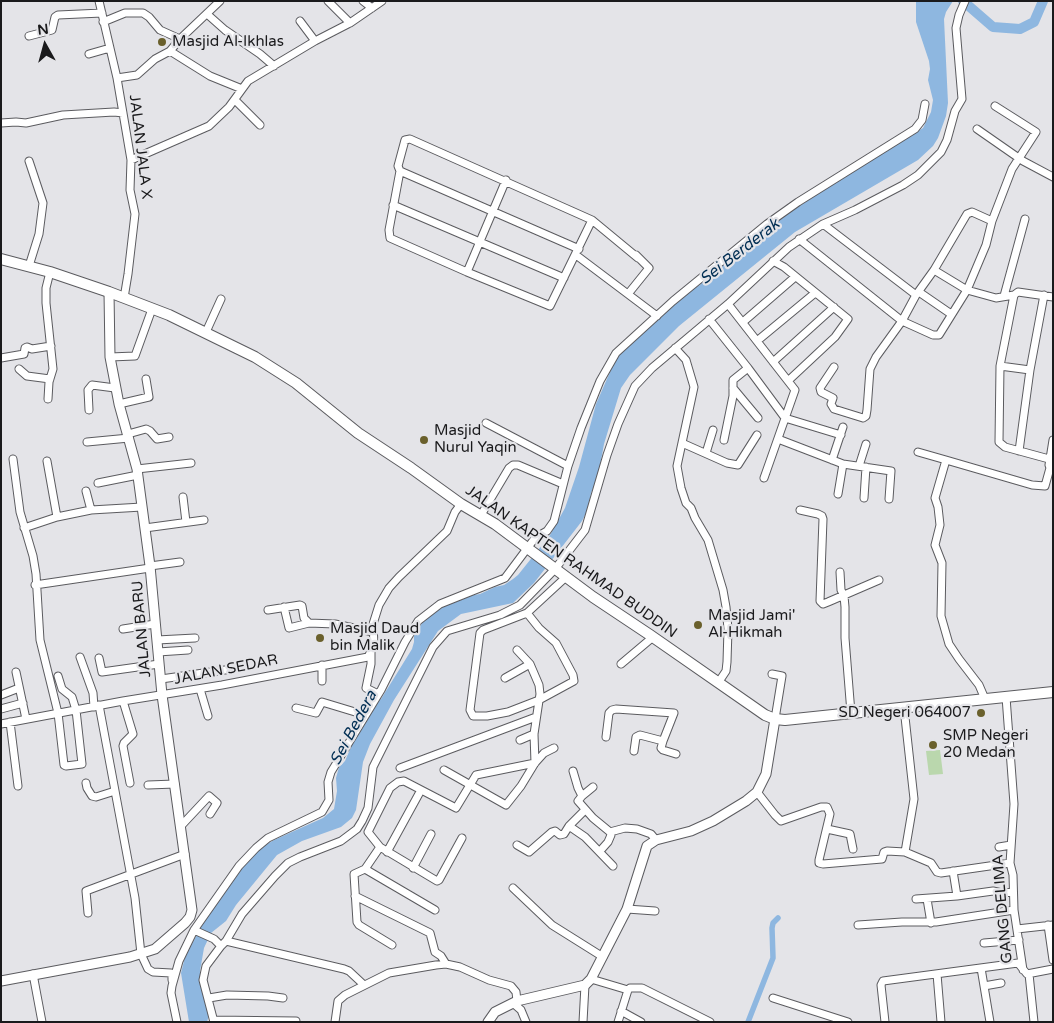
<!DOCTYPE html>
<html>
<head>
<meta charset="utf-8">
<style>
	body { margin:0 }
	#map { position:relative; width:1054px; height:1023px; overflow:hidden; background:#e4e4e8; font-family:"Varela Round",sans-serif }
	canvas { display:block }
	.frame { position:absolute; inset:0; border:2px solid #1a1a1c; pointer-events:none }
	.north { position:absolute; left:20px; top:20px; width:50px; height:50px; -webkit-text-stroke:4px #e4e4e8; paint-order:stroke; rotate:353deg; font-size:14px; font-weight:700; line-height:20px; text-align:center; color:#1a1a1c }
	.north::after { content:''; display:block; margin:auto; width:18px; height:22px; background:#1a1a1c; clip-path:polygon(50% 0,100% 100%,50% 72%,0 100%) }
</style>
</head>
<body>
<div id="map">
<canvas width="1054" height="1023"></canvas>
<div class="frame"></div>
<div class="north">N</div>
</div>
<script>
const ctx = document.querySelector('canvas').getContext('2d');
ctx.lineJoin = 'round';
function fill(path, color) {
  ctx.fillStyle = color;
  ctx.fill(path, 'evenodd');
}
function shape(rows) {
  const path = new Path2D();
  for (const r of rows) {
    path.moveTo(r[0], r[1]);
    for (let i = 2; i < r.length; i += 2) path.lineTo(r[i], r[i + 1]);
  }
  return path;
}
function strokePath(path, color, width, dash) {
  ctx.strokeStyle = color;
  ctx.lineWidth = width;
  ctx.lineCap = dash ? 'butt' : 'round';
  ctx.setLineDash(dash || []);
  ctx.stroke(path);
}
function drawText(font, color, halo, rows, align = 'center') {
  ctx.font = font + ' "Varela Round",sans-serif';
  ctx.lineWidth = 4.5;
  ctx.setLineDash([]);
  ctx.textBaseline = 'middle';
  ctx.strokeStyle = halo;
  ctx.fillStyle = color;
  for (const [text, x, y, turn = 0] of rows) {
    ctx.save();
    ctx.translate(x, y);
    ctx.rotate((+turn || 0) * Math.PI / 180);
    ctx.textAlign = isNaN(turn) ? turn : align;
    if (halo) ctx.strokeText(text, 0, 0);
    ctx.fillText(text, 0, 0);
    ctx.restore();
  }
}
const green = shape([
	[940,750,943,774,929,775,926,751]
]);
const water = shape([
	[916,1,953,1,946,12,944,19,948,103,946,116,938,138,933,146,918,160,795,232,679,326,630,375,621,388,604,444,598,477,591,493,588,509,582,521,534,583,513,603,461,614,438,631,394,700,370,744,363,762,356,810,352,818,341,827,302,841,277,855,236,905,226,921,211,933,204,948,200,971,202,987,209,1015,207,1022,189,1022,181,973,185,957,203,923,244,865,262,847,274,840,323,818,334,809,337,791,336,778,339,767,345,761,354,740,373,704,381,699,412,649,414,642,414,634,423,622,448,601,455,598,480,594,495,587,504,585,513,579,518,575,550,535,565,508,579,467,596,404,617,356,692,289,700,285,704,277,759,233,819,193,833,182,851,173,923,128,931,112,933,100,928,80,930,69,929,61,916,22]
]);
const canal = shape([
	[748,1022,773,958,772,928,773,923,778,918]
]);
const river = shape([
	[963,1,993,27,1020,29,1034,22,1043,1]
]);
const minor = shape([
	[99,1,117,78,131,160,130,190,135,214,128,274,124,298],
	[328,1,350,23],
	[363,1,372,8],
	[207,14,225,30,260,54,274,66],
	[300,21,315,41],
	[103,22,125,13,143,13,149,17,160,30,180,39],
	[29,36,52,30,55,17,58,15,102,13],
	[170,51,210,76,242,89],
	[89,54,110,48],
	[117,78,137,75,155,59,170,51,180,39,220,1],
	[235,100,260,125],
	[1,123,16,122,26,123,63,115,114,112,123,113],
	[977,129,1023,161,1053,177],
	[131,160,209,126,229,107,248,81,315,41,350,23,382,1],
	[400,171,389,230,390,238,467,272],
	[506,180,467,272,550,306,592,220],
	[393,205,564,278],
	[823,224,916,295],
	[799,239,902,321,933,335,939,335,967,290,986,245,992,221,1012,169,1036,132,995,106],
	[579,249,400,171,398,166,405,140,410,139,592,220,638,258],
	[576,255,657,316],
	[773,261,784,267,848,319,835,337,789,380],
	[29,266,39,234,43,203,29,161],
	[934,270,967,290,996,298,1014,295,1018,292,1053,297],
	[919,292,951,314],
	[628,294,649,268,636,255],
	[1014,295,1000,366,999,442,1005,447,1049,459],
	[1004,296,1025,219],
	[728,304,795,390,764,478],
	[709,319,748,368,785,418,841,435],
	[743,322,795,277],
	[206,332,221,299],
	[757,341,815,293],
	[675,348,686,360,694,387,677,466,681,488,686,503,691,508,695,518,708,540,723,590,726,607,728,629,727,662,726,671,718,683],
	[110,357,135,356,152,309],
	[1,358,24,354,25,348,27,347,32,349,51,346],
	[773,362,834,307],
	[1000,366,1030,370],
	[834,367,820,388,821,392,833,398,831,404,834,409,863,418,866,416,867,410,870,369,876,357,902,321,916,295,934,270,967,214,972,212,992,221],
	[19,369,27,376,50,379],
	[733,388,758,418],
	[48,399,49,382,53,369,46,303,46,288,50,272],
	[119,404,149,397,146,379],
	[89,410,88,390,92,385,115,388],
	[486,423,568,466],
	[128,434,146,429,150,431,157,439,169,437],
	[778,439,843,464,891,471,889,499],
	[724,440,733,396,733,380,748,368],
	[87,442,129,438],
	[682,443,727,463,738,465,757,435],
	[1019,451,1030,370,1044,295],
	[918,452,946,460,935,498,938,507,940,525,935,545,942,563,941,616,949,644,959,659,979,685,985,699],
	[706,453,713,430],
	[13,459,20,512,33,556,36,574,40,640,58,713,64,765,66,766,82,764,76,710,72,697,62,689,58,676],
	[832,460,843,427],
	[946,460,1032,485,1045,486,1050,468,1049,465,1053,440],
	[47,461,57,517],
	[859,466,866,444],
	[137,469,191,463],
	[98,483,138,475],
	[86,491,91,510],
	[838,494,843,464],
	[183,497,186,522],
	[864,498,866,467],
	[800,510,818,514,822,516,823,519,820,601,823,604,828,602,879,580],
	[481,515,509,468,513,465,518,465,563,484],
	[24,528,57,517,91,510,142,507],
	[145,528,204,520],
	[150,566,180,562],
	[840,572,841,590,844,596,845,607,845,638,851,713],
	[35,585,150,568],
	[284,607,289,628,309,623],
	[268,610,300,605,302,606,304,618,309,623,335,624,373,632],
	[527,613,539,628,556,643,573,675,574,681,539,700,508,712,487,716,473,716,470,710,480,633,483,630,527,613,566,577],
	[123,629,155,624],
	[157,640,195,638],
	[517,650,530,664,539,685,540,694,534,734,535,763],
	[158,652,188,650],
	[371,652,371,664,366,688,378,694],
	[80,657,93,693,94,707],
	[99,658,102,672,159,664],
	[621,664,653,637],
	[322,665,322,681],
	[16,672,26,719],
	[772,674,782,676,775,719],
	[505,678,530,664],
	[161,679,232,669],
	[200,689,208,716],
	[1,695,19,688],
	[1006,697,1014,804,1010,863,1013,875,1014,910,1023,970],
	[123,701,133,734,124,743,123,746,130,783],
	[99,705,135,898,141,954,148,969,153,972,171,973,172,974,172,980],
	[296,708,316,713,322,702,365,715],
	[904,708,914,799,905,852],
	[1,709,23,703],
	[10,722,18,786],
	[1,724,123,701,222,685,368,657,374,645,373,624,379,605,389,588,399,577,447,531,455,512,461,504],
	[606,737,609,713,612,710,616,709,674,713,663,741,661,748,663,750,676,754],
	[520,740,534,734],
	[634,751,636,737,640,735,663,741],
	[400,768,536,717],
	[444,770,506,805,521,786,535,763,544,753,554,748],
	[573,771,578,788,582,796,578,801,593,818,610,832,625,828,637,829,651,834,656,840],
	[86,783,87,788,92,796,96,797,115,791],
	[148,785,175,784],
	[757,792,775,815,781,821,821,807,827,807,830,814,819,860,819,863,823,864,882,859,884,852,887,851,905,852,931,863,937,872,941,873,1010,863],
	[582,796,593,787],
	[569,826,585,837,613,866],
	[180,827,209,796,217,803,210,814],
	[827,829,850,834,853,849],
	[462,838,439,880,437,881,380,847,368,832,390,788,398,782,404,781,456,808,476,775,535,763],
	[517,845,529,852,552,832,555,831,560,835,564,834,569,826,585,810],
	[380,847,365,869,354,874,357,922,359,925,392,945],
	[999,847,1011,845],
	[600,851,608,842,611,835,610,832],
	[387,852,421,790],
	[413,868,431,834],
	[365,869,435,910],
	[953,871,957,896],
	[513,888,552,925,603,957],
	[355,896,430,933,435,952,441,956,446,964],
	[916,899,957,896,993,891,1002,893,1013,892],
	[927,899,931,923],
	[627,909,655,911],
	[88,913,86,891,185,854],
	[858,925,902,922,936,922,1014,910],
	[1048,925,1053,960],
	[1017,929,1053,925],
	[194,930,214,939,221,946],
	[226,941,344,969,349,971,364,985],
	[984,943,1019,940],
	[981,968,990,1022],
	[33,974,42,1022],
	[937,974,941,1022],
	[1029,974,1034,1022],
	[591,979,628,990,630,988,642,988,710,1022],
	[984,986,1001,983],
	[209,998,227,995,268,996,283,998],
	[773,998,848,1022],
	[513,1003,521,1010,526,1022],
	[621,1011,641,1022],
	[214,1020,296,1021],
	[177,1022,171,993,172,986,179,961,194,930,239,866,256,848,268,838,322,812,329,800,328,782,331,772,381,690,405,642,418,621,440,604,505,578,535,538,547,531,554,521,568,466,581,428,600,381,616,353,673,301,767,224,798,202,915,129,922,120,925,104],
	[214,1022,203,980,206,966,221,946,226,941,242,914,275,876,288,863,300,857,341,841,357,829,362,821,368,808,373,767,433,647,447,631,500,615,520,605,555,569,585,530,607,455,618,424,635,386,652,368,728,304,789,247,823,224,855,210,903,185,918,175,941,152,947,140,955,111,962,99,956,28,959,15,965,1],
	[335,1022,338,1001,345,995,389,973,436,965,446,964,460,967,489,980,511,986,516,992,517,1001],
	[583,1022,585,985],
	[618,1022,628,990],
	[885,1022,881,985,883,981,1018,963,1027,974,1053,969]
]);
const tertiary = shape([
	[1,981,130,957,155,949,185,923,190,917,192,910,162,695,150,566,137,469,119,404,110,357,109,292],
	[488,1022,495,1012,517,1001,585,985,591,979,627,909,647,846,656,840,691,831,713,821,746,801,757,792,766,774,775,719]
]);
const primary = shape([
	[1,259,50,272,109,292,169,315,255,357,296,383,358,433,411,468,461,504,495,524,593,597,650,635,765,715,775,719,785,720,1053,692]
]);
const markers = [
	[162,42,5,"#6a602c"],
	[424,440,5,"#6a602c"],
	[698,625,5,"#6a602c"],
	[320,638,5,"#6a602c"],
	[981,713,5,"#6a602c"],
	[933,745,5,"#6a602c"]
];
const poiNames = [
	["Masjid Al-Ikhlas",172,42],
	["Masjid",434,431],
	["Nurul Yaqin",434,448],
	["Masjid Jami'",708,616],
	["Al-Hikmah",708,633],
	["Masjid Daud",330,629],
	["bin Malik",330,646],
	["SD Negeri 064007",971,713,"right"],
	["SMP Negeri",943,736],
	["20 Medan",943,753]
];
const streetNames = [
	["JALAN JALA X",140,147,83],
	["JALAN KAPTEN RAHMAD BUDDIN",571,562,35],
	["JALAN BARU",142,629,-95],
	["JALAN SEDAR",226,670,-11],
	["GANG DELIMA",1003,909,-95]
];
const waterNames = [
	["Sei Berderak",740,252,-38],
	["Sei Bedera",354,728,-62]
];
fill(green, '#bad7ad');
fill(water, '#8eb7e0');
strokePath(canal, '#8eb7e0', 5.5);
strokePath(river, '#8eb7e0', 10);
strokePath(minor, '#5b5b5f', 9);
strokePath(tertiary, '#5b5b5f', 11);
strokePath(primary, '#5b5b5f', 12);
strokePath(minor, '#fff', 7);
strokePath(tertiary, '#fff', 9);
strokePath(primary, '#fff', 10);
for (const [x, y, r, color] of markers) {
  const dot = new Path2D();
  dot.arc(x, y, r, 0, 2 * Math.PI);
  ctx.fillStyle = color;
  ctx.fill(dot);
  strokePath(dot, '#e4e4e8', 2);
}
drawText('15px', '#1a1a1c', '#e4e4e8', poiNames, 'left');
drawText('15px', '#1a1a1c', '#e4e4e8', streetNames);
drawText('italic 16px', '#002e53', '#e4e4e8', waterNames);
</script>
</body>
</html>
